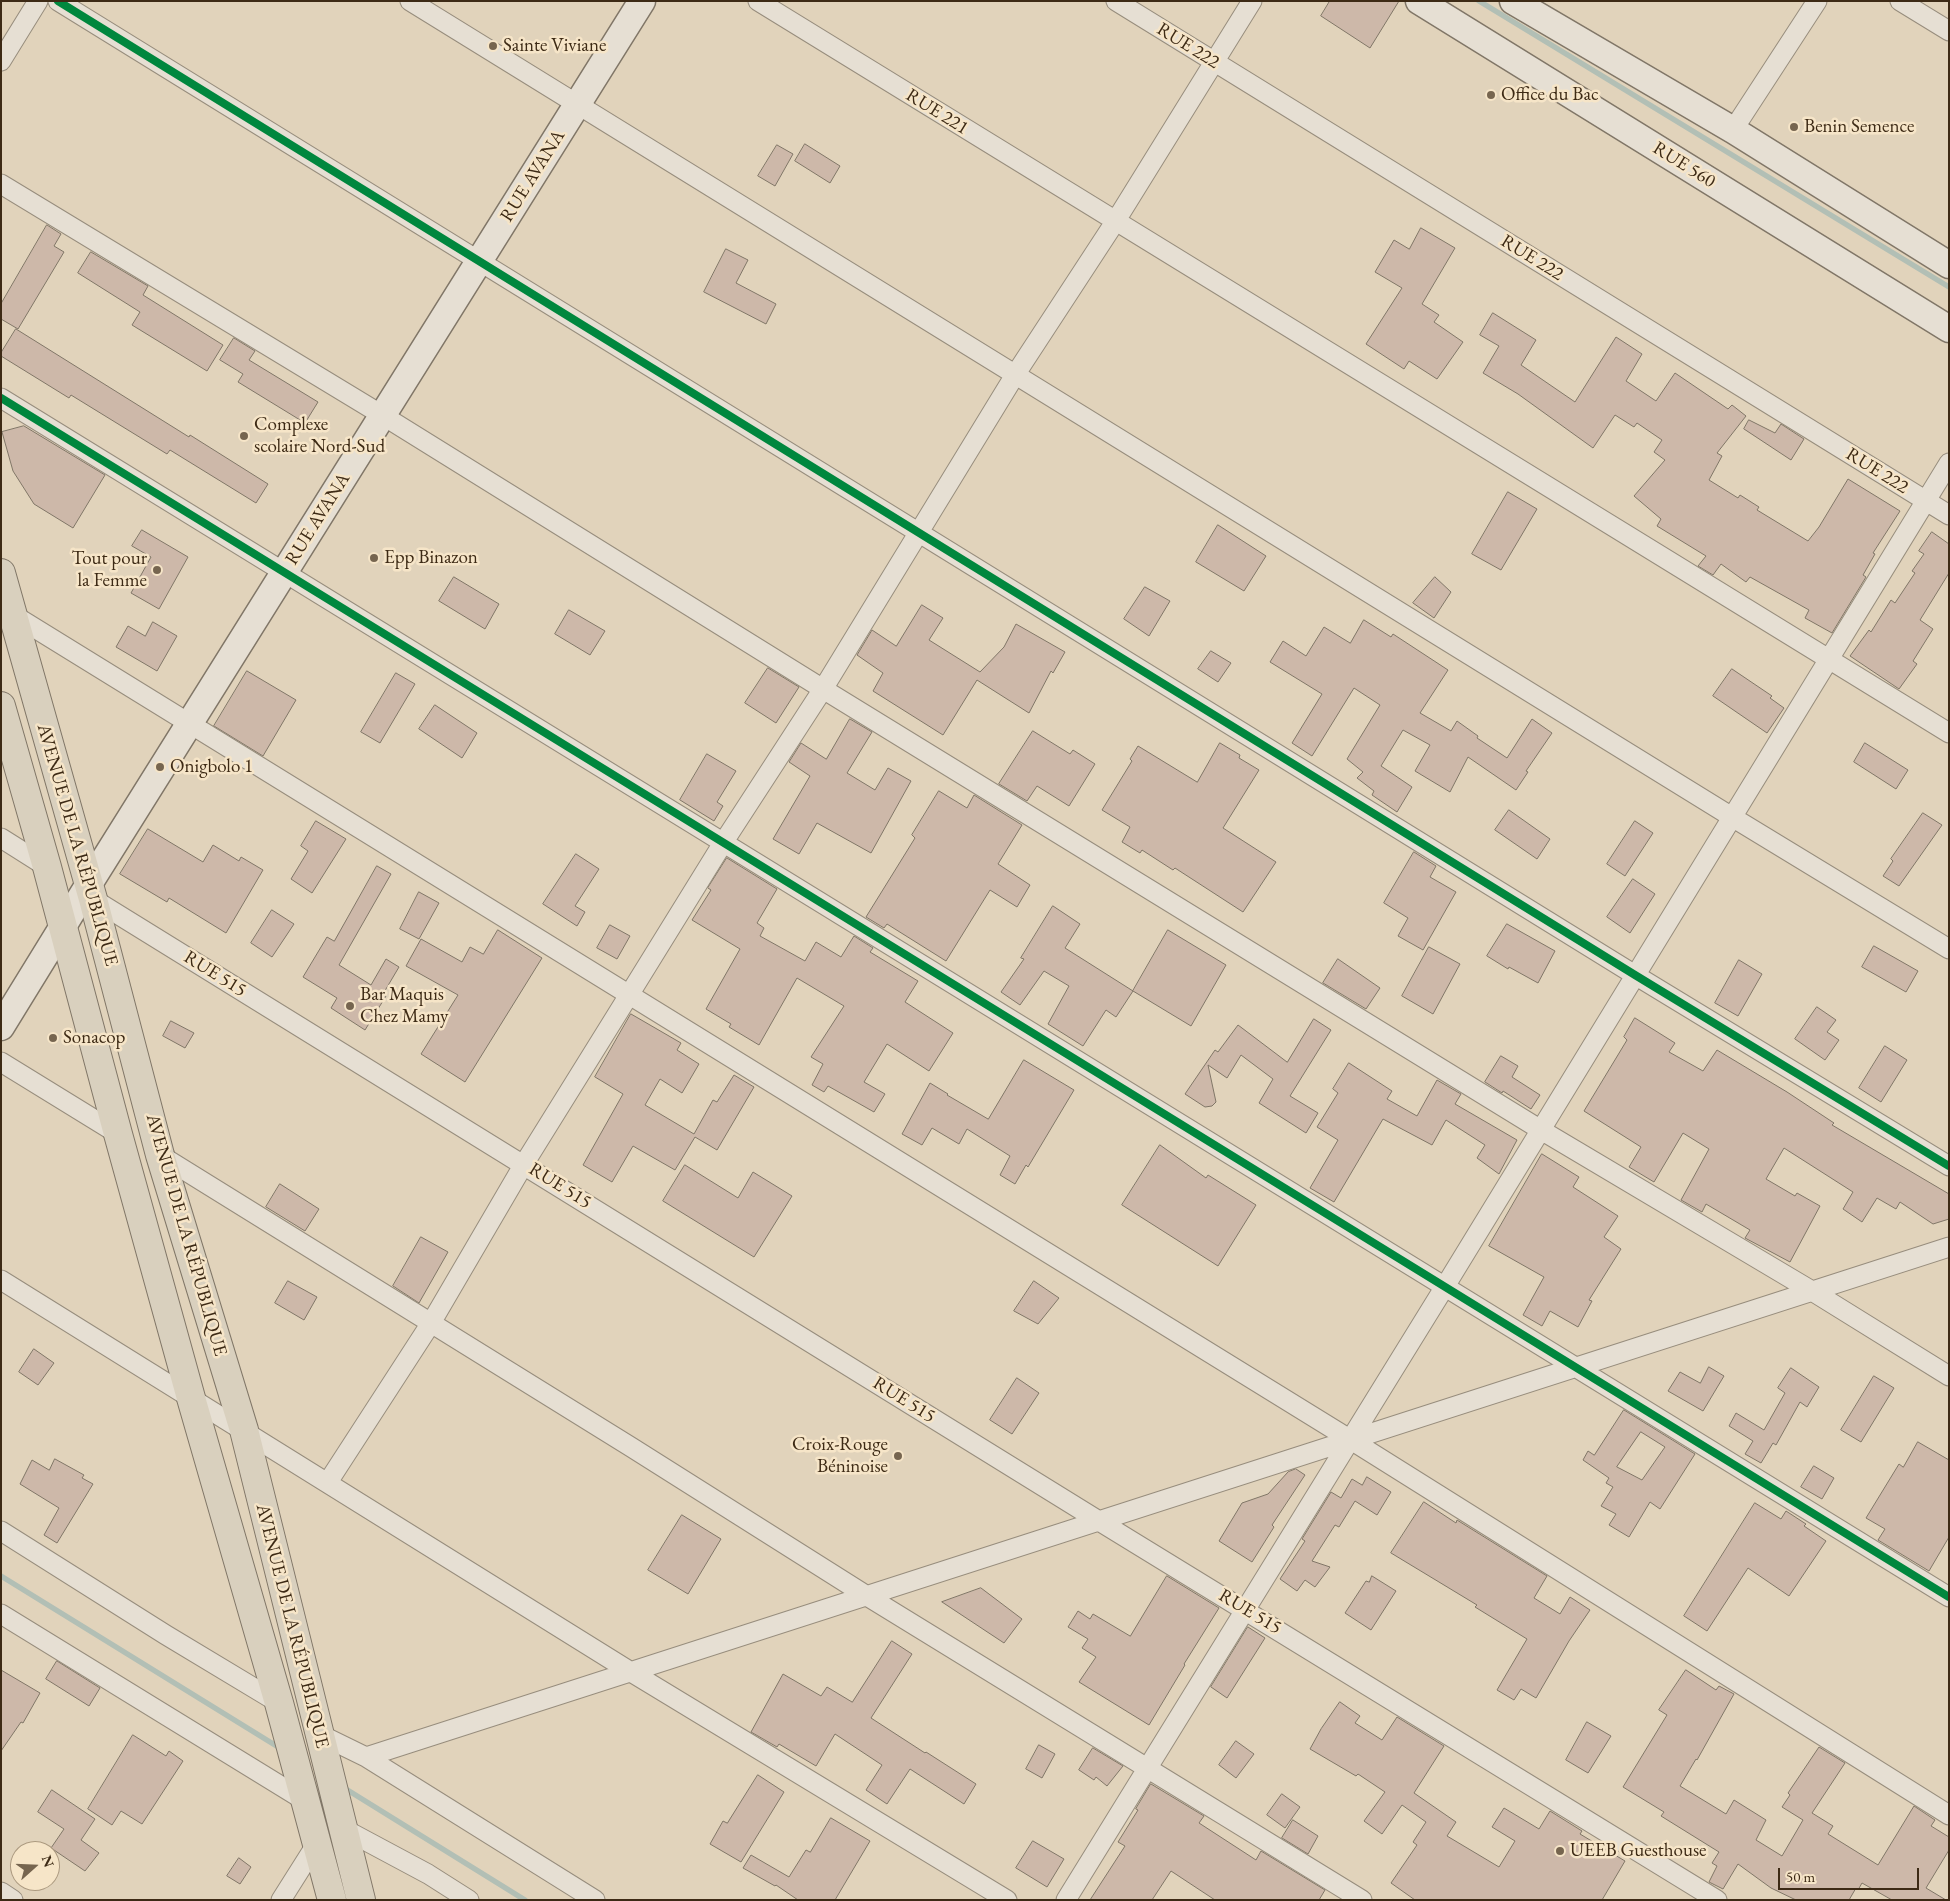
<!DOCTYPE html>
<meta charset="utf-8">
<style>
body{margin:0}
#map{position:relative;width:1950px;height:1901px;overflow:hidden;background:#e1d3bb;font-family:"EB Garamond",serif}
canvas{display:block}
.frame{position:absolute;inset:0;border:2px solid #3d2a15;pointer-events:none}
.north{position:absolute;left:10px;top:1841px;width:50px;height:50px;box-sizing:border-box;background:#f6e5c8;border:1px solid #ac9a80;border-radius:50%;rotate:70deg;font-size:14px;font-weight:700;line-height:20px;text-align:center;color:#3d2a15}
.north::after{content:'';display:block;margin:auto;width:18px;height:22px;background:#76654f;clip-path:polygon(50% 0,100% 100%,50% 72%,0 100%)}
.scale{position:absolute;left:1778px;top:1868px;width:141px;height:22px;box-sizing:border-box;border:2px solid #3d2a15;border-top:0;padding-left:6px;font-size:15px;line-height:18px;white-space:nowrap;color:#3d2a15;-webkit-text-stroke:4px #f6e5c8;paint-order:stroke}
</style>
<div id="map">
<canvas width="1950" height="1901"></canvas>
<div class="frame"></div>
<div class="north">N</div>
<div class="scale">50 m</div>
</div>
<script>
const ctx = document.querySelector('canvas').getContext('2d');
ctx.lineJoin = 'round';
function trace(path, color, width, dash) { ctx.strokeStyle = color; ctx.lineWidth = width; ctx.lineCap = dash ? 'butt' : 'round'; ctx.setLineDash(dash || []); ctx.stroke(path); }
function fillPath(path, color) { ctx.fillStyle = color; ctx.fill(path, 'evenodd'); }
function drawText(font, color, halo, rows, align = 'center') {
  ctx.font = font + ' "EB Garamond",serif'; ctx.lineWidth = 5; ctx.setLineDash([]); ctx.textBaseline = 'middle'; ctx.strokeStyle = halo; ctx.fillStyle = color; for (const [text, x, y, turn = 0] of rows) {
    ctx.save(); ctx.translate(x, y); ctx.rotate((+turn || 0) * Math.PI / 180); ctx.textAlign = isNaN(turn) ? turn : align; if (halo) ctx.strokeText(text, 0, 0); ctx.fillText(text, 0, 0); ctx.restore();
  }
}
trace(new Path2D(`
 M1479,1L1949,287
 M1,1576L283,1750
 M341,1786L525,1900`), '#b2bfb5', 5.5);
const building = new Path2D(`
 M1330,1H1399L1370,48L1321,16Z
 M805,144L840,166L830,183L795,161Z
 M777,145L793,154L775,186L758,176Z
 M47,225L61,234L54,246L64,252L18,329L1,319V304Z
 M1421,228L1455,248L1422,304L1439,315L1434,322L1463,342L1437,379L1409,361L1404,369L1366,344L1402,288L1375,272L1394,240L1409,249Z
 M726,249L748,260L736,283L776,304L766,324L704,292Z
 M91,252L148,286L143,295L223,345L207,371L132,325L140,312L78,273Z
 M1493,313L1536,340L1521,365L1575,402L1616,337L1642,354L1626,381L1656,401L1675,373L1728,409L1732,405L1746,416L1717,453L1722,456L1709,480L1738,498L1740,495L1759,507L1757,510L1808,541L1819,527L1848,479L1900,511L1873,553L1875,554L1863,575L1866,577L1832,633L1805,618L1809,610L1750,577L1746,582L1721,564L1713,575L1698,566L1706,556L1657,526L1661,519L1634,496L1665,460L1654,452L1662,440L1637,423L1634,427L1615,415L1593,448L1518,394L1483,373L1499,346L1480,335Z
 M16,329L189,437L190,435L268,484L256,503L170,450L167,454L71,395L69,398L1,356V353Z
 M234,338L255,351L249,360L318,402L305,423L238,382L243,374L220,360Z
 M1749,420L1775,433L1781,424L1804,439L1791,460L1744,429Z
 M24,426L105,475L73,528L34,504L13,471L2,432Z
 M1508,492L1537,509L1501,570L1472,554Z
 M1218,525L1266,556L1244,591L1196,562Z
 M142,530L188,557L159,609L131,593L151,557L132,546Z
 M1932,532L1949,544V573L1920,620L1933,629L1913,661L1917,664L1899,689L1850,656L1869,630L1871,632L1891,600L1895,603L1915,573L1912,571L1924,554L1919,551Z
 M454,577L499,604L485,629L439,601Z
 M1435,577L1451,592L1434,618L1413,603Z
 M1145,587L1170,601L1149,636L1124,619Z
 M922,605L943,618L929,640L980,672L1004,647L1016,624L1065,652L1053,673L1051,671L1029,713L977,680L943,735L873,691L883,673L857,655L872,630L896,646Z
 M569,610L605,631L590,655L555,634Z
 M1364,620L1391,637L1393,634L1448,670L1420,713L1451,731L1457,721L1478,736L1477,738L1507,758L1532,719L1552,733L1526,771L1528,772L1516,790L1468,757L1450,792L1415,771L1430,745L1403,730L1381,766L1412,787L1397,812L1372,795L1374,791L1357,778L1363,772L1347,759L1380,705L1354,688L1312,756L1292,743L1322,694L1270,662L1283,641L1306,656L1324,627L1350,643Z
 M153,622L177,636L157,671L116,647L128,626L145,636Z
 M1211,651L1231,663L1218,682L1198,669Z
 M768,668L799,687L776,723L745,703Z
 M1732,669L1772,696L1770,698L1784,708L1767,733L1713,696Z
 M247,671L296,700L263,756L214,726Z
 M396,673L415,684L380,743L361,732Z
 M435,705L477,733L462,758L419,729Z
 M850,719L872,732L847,773L875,790L888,768L911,781L871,853L817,823L799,854L773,839L810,776L789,762L801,743L826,759Z
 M1033,731L1070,754L1073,750L1095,764L1069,806L1037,786L1027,801L999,784Z
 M1220,743L1240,755L1239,758L1259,770L1223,828L1276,862L1243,912L1175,868L1173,870L1142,850L1140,853L1122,842L1130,827L1102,810L1132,761L1130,759L1138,746L1197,782Z
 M1865,743L1908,770L1896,789L1854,762Z
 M707,754L736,771L717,802L723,806L714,821L680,800Z
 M939,791L967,808L974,795L1022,825L998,864L1030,885L1017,907L990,890L946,961L887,924L884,928L866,917L915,838L912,835Z
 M1509,810L1550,839L1537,859L1495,830Z
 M1923,813L1942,825L1899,886L1883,876L1893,861L1891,859Z
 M316,821L346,839L312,893L291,879L308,851L301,846Z
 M1635,821L1653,833L1625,876L1607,864Z
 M148,829L203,862L213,845L239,861L241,857L263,870L226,933L169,898L167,902L120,874Z
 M1414,852L1436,866L1430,877L1456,892L1423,950L1398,936L1408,918L1384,903Z
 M576,854L599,869L575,906L585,912L577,926L543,904Z
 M727,858L777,889L757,923L764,928L760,936L805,961L816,942L841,957L854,936L873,948L870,952L918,981L905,1002L953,1033L929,1071L887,1044L864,1082L885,1094L874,1112L828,1086L824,1092L812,1085L823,1064L811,1057L844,1006L797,978L759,1045L729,1027L731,1024L706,1009L740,949L692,920L711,890L708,888Z
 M377,866L391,874L339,965L371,985L386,959L399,967L383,994L386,996L365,1030L331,1008L337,998L303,977L327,937L334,941Z
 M1633,879L1655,894L1630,933L1607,917Z
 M419,892L439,903L419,939L400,929Z
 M1053,906L1080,924L1065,948L1133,991L1116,1017L1106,1010L1083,1046L1048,1024L1069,986L1044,971L1020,1005L1001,992L1024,959L1021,958Z
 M272,910L294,924L272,957L251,943Z
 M1507,924L1555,951L1538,983L1509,967L1508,969L1487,956Z
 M610,925L630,936L617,959L597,948Z
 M498,930L542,958L465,1082L421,1054L458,995L406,966L421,939L462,962L470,947L483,954Z
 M1168,930L1226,965L1191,1026L1133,991Z
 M1874,946L1918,971L1906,992L1862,967Z
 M1429,947L1460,964L1433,1014L1402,996Z
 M1338,959L1380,988L1366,1009L1323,983Z
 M1739,960L1762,974L1738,1016L1715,1003Z
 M1817,1007L1836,1020L1827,1032L1839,1040L1825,1060L1795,1039Z
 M631,1014L681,1043L677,1050L699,1064L682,1093L660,1079L645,1105L694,1134L713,1100L717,1102L734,1075L754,1087L717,1150L695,1137L675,1170L633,1146L612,1182L583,1165L623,1094L595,1077Z
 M1635,1018L1675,1043L1669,1052L1703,1071L1717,1050L1787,1092L1834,1123L1832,1125L1949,1194V1219L1933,1224L1900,1202L1896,1209L1877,1198L1862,1222L1843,1209L1853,1192L1784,1148L1766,1179L1795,1196L1797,1193L1820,1206L1790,1262L1745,1238L1750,1230L1706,1204L1702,1212L1681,1200L1709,1149L1683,1133L1654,1182L1629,1167L1641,1147L1584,1111L1627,1040L1624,1037Z
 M1314,1019L1331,1030L1290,1096L1318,1113L1306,1133L1259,1103L1273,1079L1241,1055L1227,1078L1208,1065L1216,1102L1212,1106L1205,1107L1185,1094L1215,1050L1218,1052L1238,1025L1287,1062Z
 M171,1021L194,1033L185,1048L163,1036Z
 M1885,1046L1907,1060L1881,1102L1859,1088Z
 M1501,1056L1518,1066L1512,1077L1540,1095L1531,1109L1503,1091L1502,1093L1485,1082Z
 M1024,1060L1074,1090L1028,1167L1026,1165L1015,1184L1000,1175L1010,1156L967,1129L959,1144L932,1128L922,1145L902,1134L930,1083L948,1094L947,1095L988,1119Z
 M1349,1063L1392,1091L1387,1099L1417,1116L1437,1080L1461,1094L1455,1104L1517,1140L1499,1174L1477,1158L1485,1145L1446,1120L1432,1145L1383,1119L1334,1202L1310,1188L1338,1140L1317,1127L1338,1093L1333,1089Z
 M1160,1145L1206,1178L1208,1175L1256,1205L1218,1266L1122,1205Z
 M1542,1154L1579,1177L1573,1187L1618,1216L1604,1237L1621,1249L1589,1300L1592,1301L1578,1327L1550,1311L1542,1326L1523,1315L1544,1277L1489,1246Z
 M685,1165L738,1198L753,1172L792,1196L754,1257L663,1201Z
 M280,1184L319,1209L305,1231L266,1207Z
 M421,1237L448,1252L419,1303L393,1286Z
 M288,1281L317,1297L304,1320L275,1303Z
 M1034,1281L1059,1298L1038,1324L1014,1311Z
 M34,1349L54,1363L38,1385L19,1372Z
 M1709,1367L1724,1376L1703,1411L1668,1391L1680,1372L1700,1383Z
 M1791,1368L1819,1387L1807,1407L1800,1402L1776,1445L1773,1443L1761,1463L1745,1454L1753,1441L1729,1426L1736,1413L1764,1430L1785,1393L1778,1388Z
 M1874,1376L1894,1388L1861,1442L1841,1430Z
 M1017,1378L1039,1393L1012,1434L990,1420Z
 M1624,1410L1695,1454L1660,1509L1650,1502L1629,1537L1609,1525L1616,1514L1601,1506L1613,1487L1606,1483L1609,1478L1583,1460L1588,1451L1594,1455ZM1641,1432L1665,1447L1642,1480L1617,1467Z
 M1918,1442L1949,1460V1537L1929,1571L1878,1540L1885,1529L1866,1518L1899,1464L1903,1467Z
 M55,1459L84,1475L82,1478L93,1484L57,1543L44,1535L59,1508L20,1484L32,1460L49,1470Z
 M1814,1466L1834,1478L1822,1499L1801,1487Z
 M1296,1469L1305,1475L1272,1525L1274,1527L1252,1562L1219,1541L1242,1503L1268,1494L1288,1472Z
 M1367,1477L1391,1492L1377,1515L1355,1501L1339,1527L1335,1525L1312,1561L1330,1567L1315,1587L1305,1580L1297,1591L1280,1579L1305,1541L1302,1539L1331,1492L1341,1498L1352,1479L1362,1485Z
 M1424,1502L1456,1523L1457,1520L1547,1576L1534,1598L1560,1614L1570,1597L1590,1610L1569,1641L1536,1698L1521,1689L1514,1700L1497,1690L1527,1639L1475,1607L1477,1605L1391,1553Z
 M1755,1503L1781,1519L1786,1511L1806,1524L1804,1526L1826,1541L1789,1596L1748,1568L1707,1631L1684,1616Z
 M682,1515L721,1539L688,1594L648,1570Z
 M1167,1576L1219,1608L1184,1664L1185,1665L1149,1725L1079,1682L1096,1657L1082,1648L1088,1639L1068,1627L1078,1611L1090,1619L1093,1614L1130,1636Z
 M1372,1576L1396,1591L1371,1630L1345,1613L1366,1581L1369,1582Z
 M981,1588L1022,1619L1004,1643L942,1602Z
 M1248,1627L1265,1638L1227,1698L1211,1687Z
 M892,1641L912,1654L871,1718L925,1753L926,1752L976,1784L964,1804L910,1769L887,1804L866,1790L882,1765L835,1734L816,1766L779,1744L777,1747L751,1732L783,1674L821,1696L827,1687L852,1702Z
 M57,1661L100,1688L89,1706L46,1679Z
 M1,1670L40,1693L23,1723L21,1722L1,1751Z
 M1686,1670L1716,1690L1719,1686L1734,1694L1697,1760L1696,1759L1680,1786L1726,1814L1734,1800L1766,1820L1756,1840L1782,1856L1803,1820L1782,1807L1790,1795L1788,1793L1819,1747L1845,1763L1812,1813L1833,1826L1828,1834L1878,1865L1914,1806L1935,1820L1931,1826L1949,1837V1850L1926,1888L1946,1900H1892L1862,1883L1858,1890L1856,1888L1849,1900H1796L1771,1888L1738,1864L1723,1889L1709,1882L1717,1866L1712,1863L1719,1852L1661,1816L1664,1812L1623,1787L1667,1715L1659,1710Z
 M1340,1702L1360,1716L1355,1723L1382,1740L1397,1717L1444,1746L1414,1793L1456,1822L1447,1836L1499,1867L1515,1841L1492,1827L1504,1808L1539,1829L1550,1811L1582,1831L1580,1834L1625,1861L1602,1900H1415L1391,1883L1417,1845L1413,1842L1426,1822L1402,1805L1382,1834L1364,1821L1385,1792L1358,1774L1356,1776L1310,1749L1321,1729Z
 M1587,1722L1611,1736L1588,1773L1566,1760Z
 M133,1735L166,1756L169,1751L183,1761L142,1824L121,1811L112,1825L88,1809Z
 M1236,1741L1254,1754L1236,1778L1219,1765Z
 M1039,1745L1055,1754L1042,1778L1026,1769Z
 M1093,1748L1123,1766L1107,1786L1096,1777L1094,1780L1079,1770Z
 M758,1775L784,1792L741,1862L710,1844L723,1821L727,1823Z
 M1151,1784L1204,1816L1199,1823L1256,1860L1261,1851L1325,1890L1319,1900H1215L1171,1871L1152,1900H1090L1125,1846L1118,1842L1138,1810L1136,1809Z
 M52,1790L95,1819L81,1840L99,1853L85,1871L51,1848L64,1829L38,1812Z
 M1282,1794L1300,1807L1285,1828L1267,1815Z
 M831,1818L870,1841L835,1900H798L776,1885L775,1886L743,1868L751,1855L789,1877L806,1850L810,1852Z
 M1293,1820L1318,1836L1308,1854L1282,1838Z
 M1033,1841L1064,1859L1047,1887L1016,1868Z
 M239,1858L251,1867L240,1884L227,1876Z`);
fillPath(building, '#cdb8a9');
trace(building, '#807667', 1);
const minor = new Path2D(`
 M58,1L1635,975L1949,1166
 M410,1L1732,817L1949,949
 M758,1L1949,733
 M1116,1L1949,515
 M1900,1L1949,31
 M1,61L38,1
 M1733,130L1817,1
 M1,184L382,415L823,689L1541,1130L1812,1291L1949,1376
 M1,398L1949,1597
 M12,614L1351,1440L1949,1815
 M1,838L47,867
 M93,899L1099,1521L1717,1900
 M1,1062L118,1134
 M160,1155L631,1447L867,1596L1362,1900
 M1,1280L631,1672L1007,1900
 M328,1482L431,1323L524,1164L629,995L723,843L823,689L1015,375L1115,222L1252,1
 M1,1531L166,1635L279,1703
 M1,1614L307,1802
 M319,1734L366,1757L595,1900
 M366,1757L1949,1247
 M342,1828L428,1874L469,1900
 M1,1892L13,1900
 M281,1900L317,1843
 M1066,1900L1444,1288L1949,463`);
const secondary = new Path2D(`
 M1419,1L1949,329
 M1513,1L1733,130L1949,265
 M1,1027L89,884L642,1`);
const primary = new Path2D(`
 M1,573L93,899L160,1155L244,1430L361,1900
 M1,706L47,867L118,1134L191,1398L279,1703L332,1900`);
trace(minor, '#978d7d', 21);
trace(secondary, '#807667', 29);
trace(primary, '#807667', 30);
trace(minor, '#e6dfd3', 19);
trace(secondary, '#e6dfd3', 26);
trace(primary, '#d9d0be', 28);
trace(new Path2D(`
 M58,1L1635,975L1949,1166
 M1,398L1949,1597`), '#00873e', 8);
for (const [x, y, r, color] of [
 [493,46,5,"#76654f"],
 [1491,95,5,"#76654f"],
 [1794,127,5,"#76654f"],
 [244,436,5,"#76654f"],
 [374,558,5,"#76654f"],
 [157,570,5,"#76654f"],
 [160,767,5,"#76654f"],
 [350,1006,5,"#76654f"],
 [53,1038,5,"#76654f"],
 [898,1456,5,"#76654f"],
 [1560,1851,5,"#76654f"]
]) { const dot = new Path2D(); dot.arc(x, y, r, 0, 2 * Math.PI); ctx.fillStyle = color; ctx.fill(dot); trace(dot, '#f6e5c8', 2); }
drawText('19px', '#3d2a15', '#f6e5c8', [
 ["Sainte Viviane",503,46],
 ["Office du Bac",1501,95],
 ["Benin Semence",1804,127],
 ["Complexe",254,425],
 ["scolaire Nord-Sud",254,447],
 ["Epp Binazon",384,558],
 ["Tout pour",147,559,"right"],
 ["la Femme",147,581,"right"],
 ["Onigbolo 1",170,767],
 ["Bar Maquis",360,995],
 ["Chez Mamy",360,1017],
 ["Sonacop",63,1038],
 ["Croix-Rouge",888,1445,"right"],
 ["Béninoise",888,1467,"right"],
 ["UEEB Guesthouse",1570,1851]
], 'left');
drawText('19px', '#3d2a15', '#f6e5c8', [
 ["RUE 222",1188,46,32],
 ["RUE 221",937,112,32],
 ["RUE 560",1684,165,32],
 ["RUE AVANA",533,176,-58],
 ["RUE 222",1532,258,32],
 ["RUE 222",1877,471,32],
 ["RUE AVANA",318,519,-58],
 ["AVENUE DE LA RÉPUBLIQUE",77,845,74],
 ["RUE 515",215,974,32],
 ["RUE 515",560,1186,32],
 ["AVENUE DE LA RÉPUBLIQUE",186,1235,74],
 ["RUE 515",904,1400,32],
 ["RUE 515",1250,1612,31],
 ["AVENUE DE LA RÉPUBLIQUE",292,1626,76]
]);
</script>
